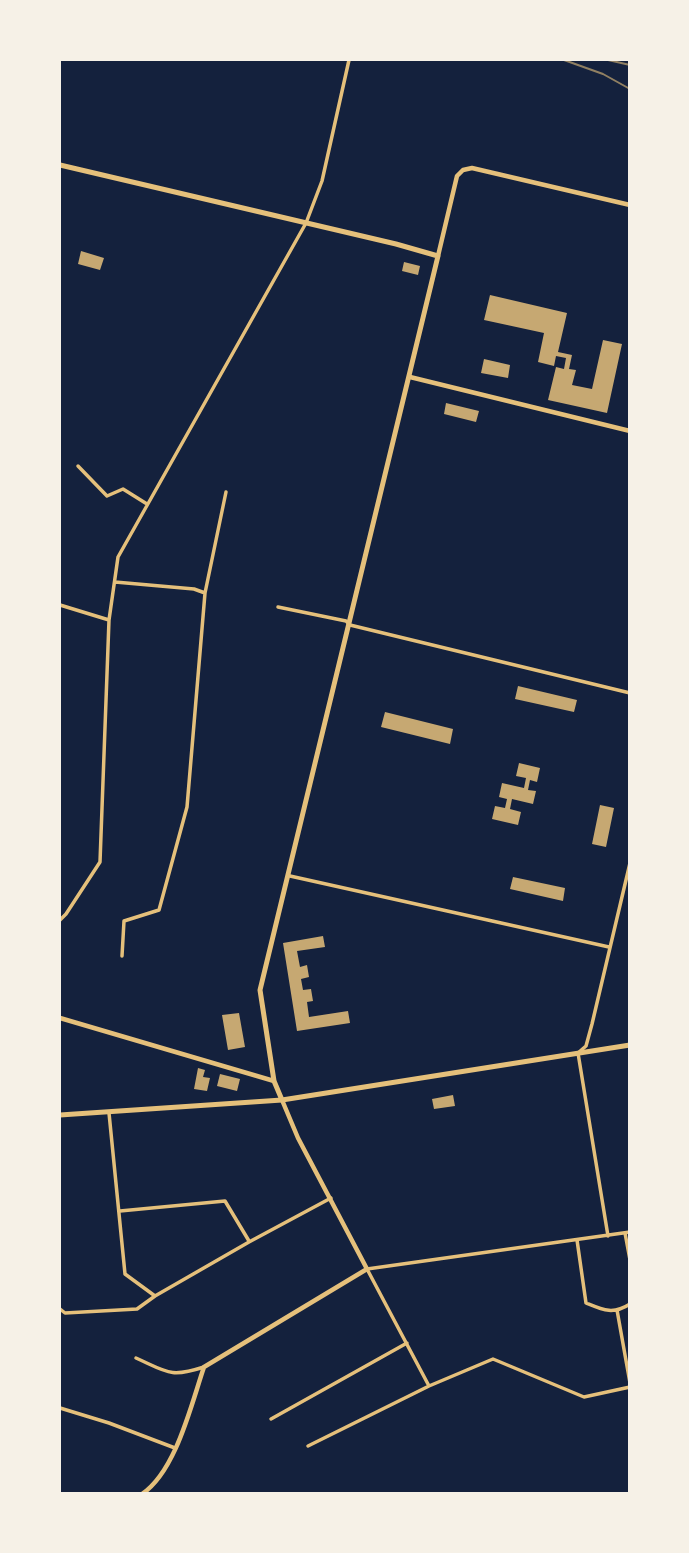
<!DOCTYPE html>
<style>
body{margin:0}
#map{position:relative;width:689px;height:1553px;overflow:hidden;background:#14213d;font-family:"Source Sans 3",sans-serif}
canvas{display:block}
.frame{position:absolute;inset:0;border:61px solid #f6f1e7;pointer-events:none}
</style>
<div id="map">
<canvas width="689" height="1553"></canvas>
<div class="frame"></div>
</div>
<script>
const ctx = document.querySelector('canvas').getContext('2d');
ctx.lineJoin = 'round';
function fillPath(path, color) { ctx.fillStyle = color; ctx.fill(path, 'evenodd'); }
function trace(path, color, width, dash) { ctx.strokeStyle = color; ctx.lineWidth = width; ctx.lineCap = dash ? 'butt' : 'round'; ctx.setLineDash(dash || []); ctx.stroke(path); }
fillPath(new Path2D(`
 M81,251L104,258L100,270L78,264Z
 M404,262L420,266L418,275L402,271Z
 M490,295L567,313L558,352L572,355L569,369L576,370L572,385L592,389L603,340L622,344L607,413L548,400L556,367L564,369L566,358L556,356L554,366L538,362L544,333L484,320Z
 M484,359L510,365L508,378L481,373Z
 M446,403L479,411L476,422L444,414Z
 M518,686L577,700L574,712L515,699Z
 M385,712L453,729L450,744L381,727Z
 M519,763L540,768L537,782L530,780L528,790L536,791L533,804L512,799L510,809L521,812L518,825L492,819L495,806L505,808L507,799L499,797L502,783L524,788L526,778L516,776Z
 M600,805L614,808L606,847L592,844Z
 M513,877L565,888L563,901L510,889Z
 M323,936L325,947L297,951L300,967L307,965L309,977L301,979L303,990L311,989L313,1001L307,1002L309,1017L348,1011L350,1023L297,1031L283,943Z
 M239,1013L245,1047L228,1050L222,1015Z
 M198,1068L205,1070L203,1077L210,1078L207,1091L194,1089Z
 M220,1074L240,1079L237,1091L217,1086Z
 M453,1095L455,1106L434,1109L432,1099Z`), '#c6a872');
trace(new Path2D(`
 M78,466L107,496L123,489L147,504
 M115,582L194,589L205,593
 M60,605L109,620
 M278,607L346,621L350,625L630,693
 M290,876L609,947
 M60,920L66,914L100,862L109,620L118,557L306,223L322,181L349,60
 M122,956L124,921L159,910L187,807L205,593L226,492
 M109,1113L125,1274L155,1296
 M120,1211L225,1201L249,1241
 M625,1233L630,1260
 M608,1236L578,1053L586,1046L592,1024L630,863
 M577,1240L586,1303C603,1310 613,1315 630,1304
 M60,1309L65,1313L137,1309L155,1296L249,1242L331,1198
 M617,1310L630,1383
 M136,1358C167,1372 170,1378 204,1367
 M429,1386L367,1269L630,1232
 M60,1408L109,1423L175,1448
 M271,1419L407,1343
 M308,1446L429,1386L493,1359L584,1397L630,1387`), '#e5c07b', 3.5);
trace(new Path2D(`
 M410,377L630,431
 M60,1018L274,1081
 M142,1494C176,1471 191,1405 204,1367L367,1269L298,1138L282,1100`), '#e5c07b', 4.5);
trace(new Path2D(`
 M438,256L457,176L463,170L472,168L630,205`), '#e5c07b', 4.5);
trace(new Path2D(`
 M60,165L396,244L438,256L260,990L274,1081L282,1100
 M60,1115L282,1100L630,1045`), '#e5c07b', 5);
trace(new Path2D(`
 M564,60L603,74L630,89
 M608,60L630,65`), '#918062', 2);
</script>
